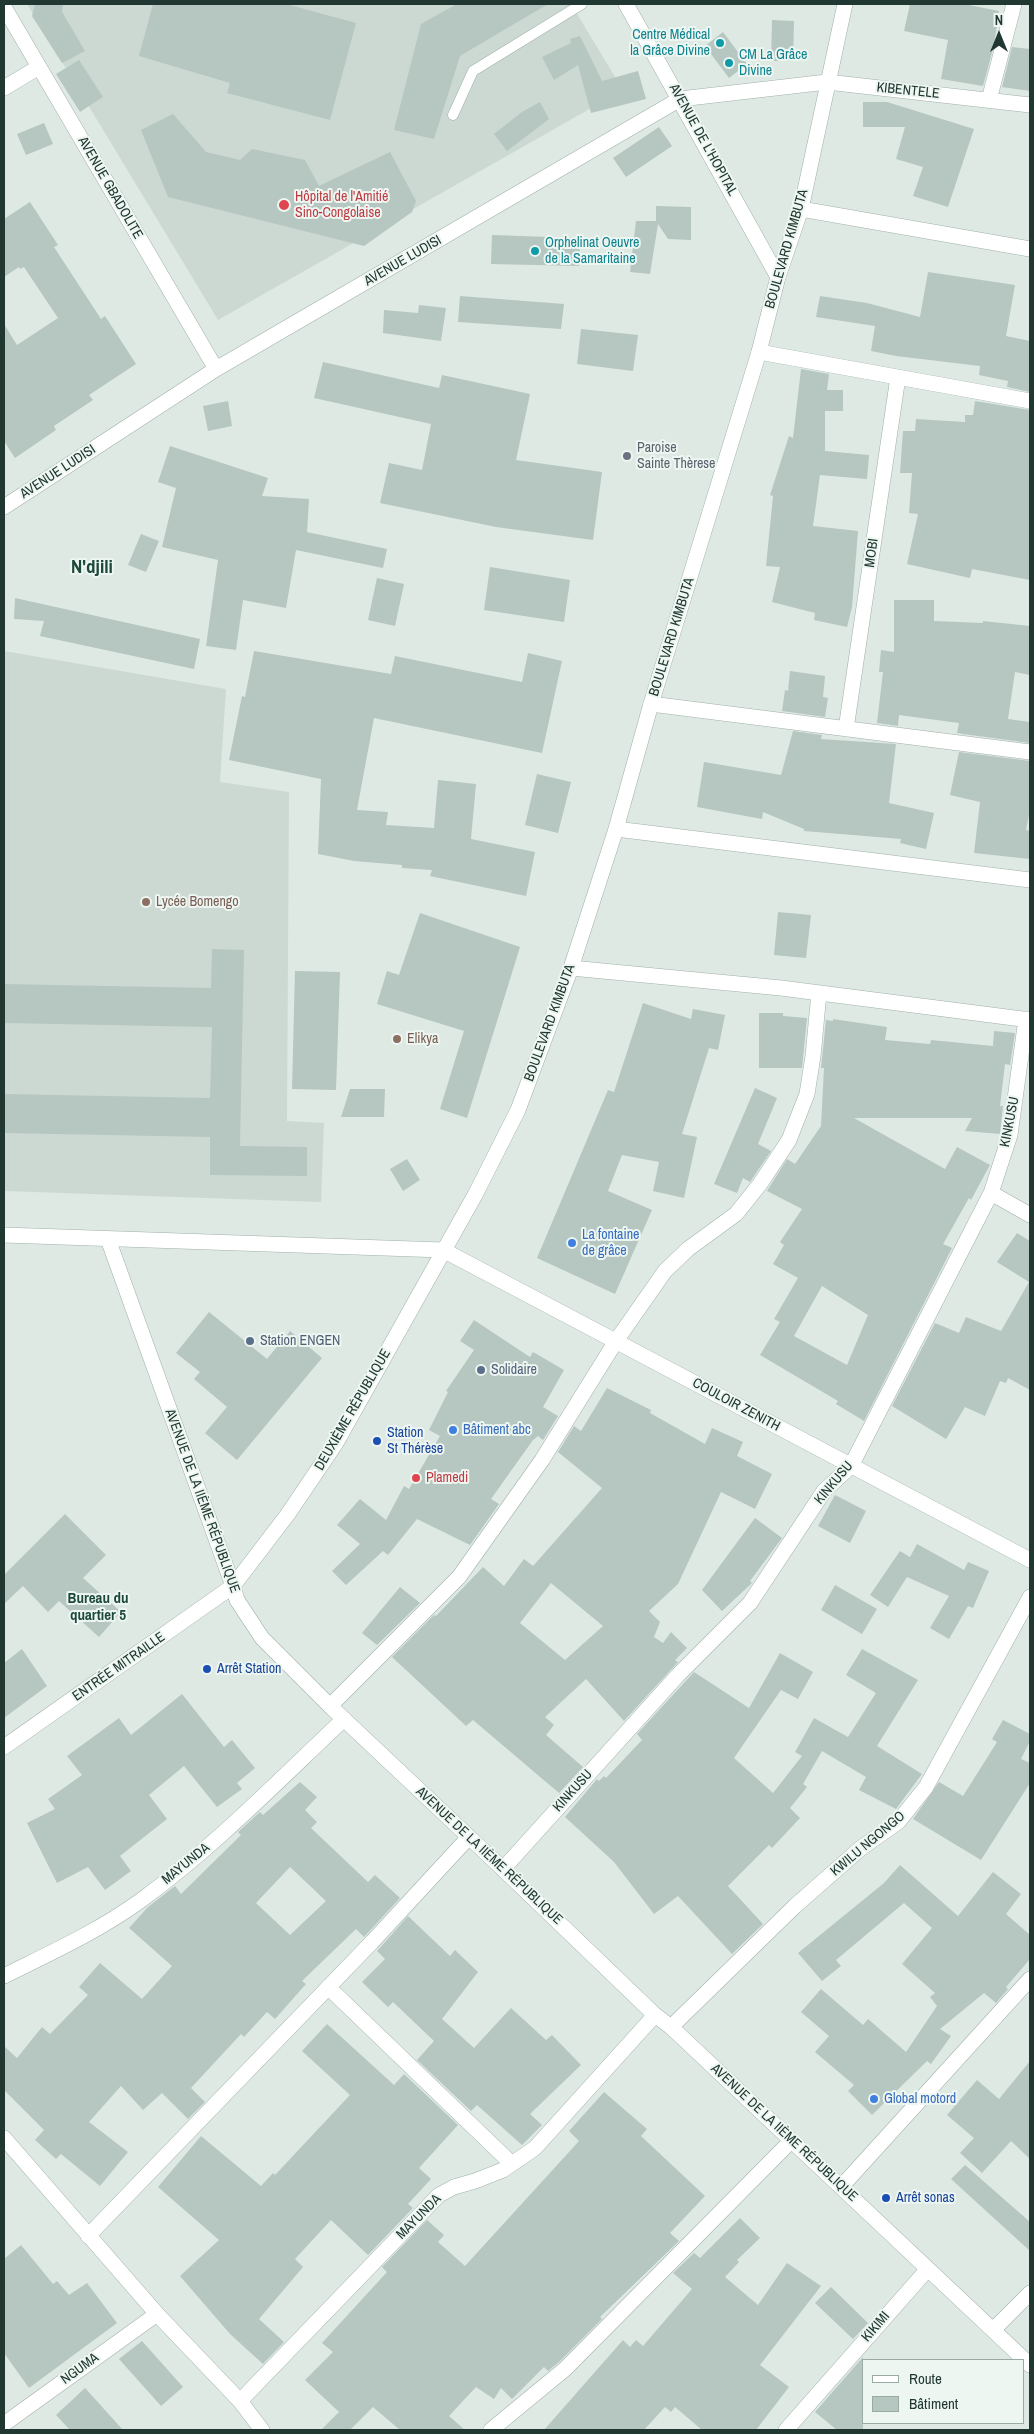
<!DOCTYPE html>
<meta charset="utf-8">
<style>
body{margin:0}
#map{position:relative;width:1034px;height:2434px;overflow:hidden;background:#dee9e4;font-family:"Archivo Narrow",sans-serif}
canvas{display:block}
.frame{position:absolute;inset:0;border:5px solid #203831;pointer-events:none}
.legend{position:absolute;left:862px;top:2359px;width:162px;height:65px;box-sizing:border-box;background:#eef6f2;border:1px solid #9caaa5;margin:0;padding:6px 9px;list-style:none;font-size:15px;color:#203831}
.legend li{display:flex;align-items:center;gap:10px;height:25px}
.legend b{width:25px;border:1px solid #9caaa5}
.north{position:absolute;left:974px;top:10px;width:50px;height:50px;-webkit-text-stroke:4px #eef6f2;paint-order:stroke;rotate:0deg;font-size:14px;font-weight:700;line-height:20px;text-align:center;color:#203831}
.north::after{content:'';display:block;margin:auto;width:18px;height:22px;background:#203831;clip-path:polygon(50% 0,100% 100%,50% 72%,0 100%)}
</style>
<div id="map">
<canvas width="1034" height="2434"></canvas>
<div class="frame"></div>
<ul class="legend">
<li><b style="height:6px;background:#fff"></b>Route</li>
<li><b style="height:14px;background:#b6c6c0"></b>Bâtiment</li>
</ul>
<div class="north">N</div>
</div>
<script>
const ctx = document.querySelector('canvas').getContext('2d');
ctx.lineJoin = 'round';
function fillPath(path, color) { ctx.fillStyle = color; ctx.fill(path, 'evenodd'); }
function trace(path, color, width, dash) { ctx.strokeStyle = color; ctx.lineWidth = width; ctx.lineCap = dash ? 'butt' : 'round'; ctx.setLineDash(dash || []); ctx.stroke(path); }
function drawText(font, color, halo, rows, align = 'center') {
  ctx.font = font + ' "Archivo Narrow",sans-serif'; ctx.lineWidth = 4; ctx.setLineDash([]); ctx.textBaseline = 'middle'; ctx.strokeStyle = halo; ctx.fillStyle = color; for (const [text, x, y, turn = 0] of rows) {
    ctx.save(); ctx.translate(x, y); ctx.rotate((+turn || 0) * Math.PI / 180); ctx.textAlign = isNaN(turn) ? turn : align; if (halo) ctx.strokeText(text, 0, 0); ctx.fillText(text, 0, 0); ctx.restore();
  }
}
fillPath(new Path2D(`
 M27,4H571L623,90L218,320Z
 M4,651L226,689L220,782L289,792L287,1121L324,1123L321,1202L4,1191Z`), '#ccd9d3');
fillPath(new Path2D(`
 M35,4H63L62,12L85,51L62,63L32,16Z
 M153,4H286L356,23L330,120L227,93L230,83L139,56Z
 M457,4H548L460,56L434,139L394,130L421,24Z
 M910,4H964L999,11L994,45L983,86L941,79L948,40L904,31Z
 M772,20L794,21L793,61H771Z
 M723,32L747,64L729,78L705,46Z
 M580,36L602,81L638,71L646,99L591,113L578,65L554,80L542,57L571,43L570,39Z
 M1012,47L1030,49V91L1002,87Z
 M79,60L103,97L80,112L56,74Z
 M540,102L549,119L507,151L494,134L522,112Z
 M863,102H887L974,129L948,207L913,196L923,167L896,159L905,127H863Z
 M173,114L206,152L240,160L252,149L305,160L319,186L390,152L416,201L412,212L364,246L168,197L141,130Z
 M44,123L53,144L26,155L17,134Z
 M659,127L672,146L626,177L613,158Z
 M30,202L58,245L54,247L101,319L105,316L136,364L89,395L93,400L54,426L56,430L15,458L4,441V324L17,345L58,318L24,267L20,269L19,267L4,277V219Z
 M656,206L691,207V240L668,239L658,224L650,274L630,272L636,221H656Z
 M492,235L580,238L579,266L491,264Z
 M928,272L1015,285L1006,336L1030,341V392L1007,387L1008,381L979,375L980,366L896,356L871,351L875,326L816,317L820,296L867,303L920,317Z
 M460,296L564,304L561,329L458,322Z
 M419,305L446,308L441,341L383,333L384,310L418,313Z
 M581,329L638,335L633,371L577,364Z
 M323,362L439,388L442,375L530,394L516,460L602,472L593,540L496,527L380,503L389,463L422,470L431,424L314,398Z
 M801,369L829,374L827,390H843V411H825V451L869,455L867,479L820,475L813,526L858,531L852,607L847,627L814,620L815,613L772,602L780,567L766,566L773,496L770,495L789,436L793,438Z
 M228,401L232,426L208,431L203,406Z
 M975,401L1030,410V580L972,569L970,578L907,564L918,514L909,513L912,473H900L903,431H915L916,419L965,422V415H973Z
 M170,446L268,478L262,496L309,499L307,532L387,549L383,568L296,550L286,608L243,600L236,650L206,646L218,560L162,547L176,488L158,482Z
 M141,534L159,541L146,572L128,565Z
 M490,567L570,580L564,622L484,610Z
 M377,578L404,584L395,626L368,620Z
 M15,598L200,639L194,669L40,636L44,621L14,619Z
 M894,600H934V621L983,623V621L1030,626V675L1015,672L1008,719L1030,722V743L963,734L957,733L959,723L899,715L898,726L877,723L883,672H879L881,650L894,652Z
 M254,651L391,674L395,656L522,682L528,653L562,661L542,753L374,718L357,810L388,812L386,825L434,828L438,780L476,784L471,839L535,852L526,896L430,876L432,870L402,868V865L354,861L318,854L321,779L229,760L242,696L245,697Z
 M790,671L825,676L823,697L828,698L825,717L782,711L785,690L788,691Z
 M793,731L822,735L821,739L896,744L889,803L934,813L926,849L900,843L901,839L804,831V829L763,812L762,819L697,807L704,762L781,775Z
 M959,752L1030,761V810L1026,830L1030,831V859L974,853L980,802L950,795Z
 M537,774L571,782L558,833L525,825Z
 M778,912L811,915L806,958L774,955Z
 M420,913L520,947L467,1118L440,1109L464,1031L377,1004L387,971L399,975Z
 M212,949L244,950L240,1146L307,1147V1176L210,1175V1137L4,1133V1094L210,1098L212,1027L4,1023V984L211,988Z
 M295,971L340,972L336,1090L292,1089Z
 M643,1003L691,1019L693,1009L725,1015L718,1050L709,1048L682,1134L697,1137L684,1198L653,1191L659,1162L622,1155L608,1191L652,1210L615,1294L537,1258L608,1090L614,1092Z
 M759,1013H783V1016L807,1018L802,1068H759Z
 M833,1019L887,1027L885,1040L930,1044L931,1040L993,1046L994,1031L1015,1033L1010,1065L1005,1064L1000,1106H1003L1000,1134L965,1131L972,1118H854L945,1169L957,1147L990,1165L971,1200L969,1198L943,1244L952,1248L864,1421L836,1404L838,1401L760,1355L780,1322L774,1319L798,1278L773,1264L784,1245L780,1242L802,1209L767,1191L787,1159L795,1164L821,1126L824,1068H821L826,1020L833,1021ZM822,1286L868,1315L847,1365L794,1336Z
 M755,1088L777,1098L758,1144L771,1151L750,1182L743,1178L737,1193L714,1184Z
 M350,1089H385L384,1117H341Z
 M407,1159L420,1180L403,1191L390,1169Z
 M1017,1233L1030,1241V1390L1008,1378L1006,1383L1000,1381L985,1416L965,1407L946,1439L892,1406L935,1323L959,1333L966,1317L1001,1331L1029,1282L997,1262Z
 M209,1312L267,1359L290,1331L322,1358L237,1460L205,1433L227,1407L194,1379L200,1372L176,1353Z
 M474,1320L530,1357L533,1352L564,1370L543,1407L558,1416L543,1440L538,1436L533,1440L491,1499L499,1504L470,1545L417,1519L388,1555L383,1551L346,1585L332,1571L360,1544L337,1525L360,1499L386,1520L404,1486L409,1489L440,1436L429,1430L448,1392L446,1391L474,1350L460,1341Z
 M607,1388L651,1410L650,1413L705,1444L712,1428L743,1442L737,1456L772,1474L755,1509L721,1492L678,1584L649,1611L660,1622L654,1637L663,1643L671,1632L687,1648L675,1660L678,1662L624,1721L586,1679L545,1717L554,1725L546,1735L583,1767L559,1793L473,1720L466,1726L392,1657L434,1615L436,1616L483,1567L504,1586L524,1559L533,1566L602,1488L558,1452L574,1426L581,1431ZM551,1583L603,1626L565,1660L520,1623Z
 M835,1495L866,1511L850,1543L818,1526Z
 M65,1514L106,1555L83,1578L121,1612L99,1637L59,1601L48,1612L23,1586L4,1604V1575Z
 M755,1518L782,1538L750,1581L752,1583L722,1611L702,1590Z
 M917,1544L964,1570L968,1562L989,1571L973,1608L968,1606L949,1639L930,1628L949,1596L907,1577L888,1607L870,1595L900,1551L910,1557Z
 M835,1585L877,1609L862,1634L821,1610Z
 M400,1587L420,1603L377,1645L362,1633Z
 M22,1649L47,1686L4,1718V1663Z
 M862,1649L918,1680L877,1746L922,1774L896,1809L859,1790L866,1777L822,1751L803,1784L807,1787L790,1808L800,1818L772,1848L769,1845L728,1886L763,1924L732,1954L678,1896L654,1914L614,1862L565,1817L597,1779L599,1781L604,1776L606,1778L642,1740L637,1734L694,1672L749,1708L780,1653L813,1672L798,1699L781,1690L734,1758L773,1793L802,1756L795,1752L814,1718L848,1737L876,1693L846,1675Z
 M182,1694L224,1747L232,1740L255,1768L237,1783L242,1789L217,1807L184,1766L149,1795L167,1819L120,1856L131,1871L105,1890L88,1867L57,1883L27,1823L55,1809L48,1799L82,1775L67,1756L119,1718L131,1735Z
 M1003,1720L1030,1734V1741L1021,1759L1030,1763V1783L981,1860L913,1819L939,1782L963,1796L997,1742L992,1739Z
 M300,1782L317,1797L305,1810L317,1822L311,1828L368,1882L375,1875L400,1898L364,1937L356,1929L302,1981L306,1984L275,2019L267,2012L244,2037L241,2034L191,2088L205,2102L188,2119L162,2093L143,2110L121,2086L89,2122L128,2152L100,2186L61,2154L56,2159L35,2140L44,2130L4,2090V2046L17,2058L42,2027L50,2034L88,1995L79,1987L100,1963L142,1999L172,1966L129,1928L148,1907L175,1886L181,1894L241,1835L238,1832L260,1812L263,1815ZM290,1867L326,1901L290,1935L256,1903Z
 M900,1865L958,1916L993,1872L1021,1894L1006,1914L1030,1935V1959L1006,1987L1008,1989L996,2003L984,1993L940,2029L951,2036L931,2064L927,2061L872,2115L848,2091L854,2085L815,2052L829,2036L801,2012L821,1989L863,2025L868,2019L906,2052L937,2006L930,1997L935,1993L902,1964L932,1928L904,1903L836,1960L841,1966L822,1981L798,1953L884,1883Z
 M408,1916L450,1956L455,1950L478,1972L442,2019L474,2048L511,2008L546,2040L552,2035L581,2065L530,2114L542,2125L522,2145L477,2105L471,2111L417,2060L434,2041L393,2002L388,2007L362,1982L385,1959L377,1951Z
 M327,2024L394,2085L404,2074L458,2125L419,2168L431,2179L408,2204L413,2208L368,2255L331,2220L295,2259L303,2267L259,2319L284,2342L263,2364L230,2334L180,2276L219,2240L158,2187L201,2136L261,2186L273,2173L275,2175L350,2095L302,2051Z
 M1030,2061V2159L1011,2141L982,2173L960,2153L974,2138L947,2115L977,2080L999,2099Z
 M604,2092L647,2129L641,2136L705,2196L670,2233L679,2241L600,2317L602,2319L559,2362L548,2371L544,2367L512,2399L501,2388L494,2399L476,2387L449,2416L465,2430H400L373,2407L350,2430H321L339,2412L305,2380L333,2352L322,2343L387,2272L382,2267L427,2220L444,2235L438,2242L465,2266L579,2141L569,2131Z
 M965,2165L1030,2222V2251L951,2179Z
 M740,2218L760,2238L737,2260L739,2262L725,2277L758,2305L787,2263L821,2286L760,2365L789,2387L756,2430H702L675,2407L671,2412L665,2407L644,2430H544L623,2340L630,2347L636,2340L643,2346L692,2289L673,2273L694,2253L700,2258Z
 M21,2245L53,2284L57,2281L69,2295L87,2283L117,2323L29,2388L4,2353V2259Z
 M831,2287L868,2323L853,2339L815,2303Z
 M142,2341L183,2387L161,2406L119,2359Z
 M863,2357V2430H837L815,2412Z
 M85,2388L123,2430H70L56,2415Z`), '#b6c6c0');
const service = new Path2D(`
 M453,115L473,71L582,4`);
const minor = new Path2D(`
 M626,4L778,277
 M4,7L216,369
 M4,88L39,67
 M989,100L1014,4
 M801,209L1030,249
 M759,352L1030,401
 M4,507L216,369L680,99L827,82L1030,105
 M651,704L1030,752
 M846,729L898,377
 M616,829L1030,880
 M571,968L781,988L1030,1020
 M991,1193L1030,1215
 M4,1235L443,1250L1030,1560
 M330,1706L459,1577L542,1460L616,1341L665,1271L688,1249L736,1214L760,1184L789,1140L807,1094L813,1056L819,993
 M4,1747L233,1586L108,1239
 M503,1869L678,1675L750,1603L824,1491L851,1466L991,1193L1010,1135L1026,1019
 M4,1976C50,1953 97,1932 140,1901C214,1847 278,1781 344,1719
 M328,1987L512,2164
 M671,2027L795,1906L861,1848L898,1822L926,1787L1030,1597
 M4,2138L157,2314L240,2401L262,2430
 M842,2186L1030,1979
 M88,2236L372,1942L469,1837
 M994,2329L1030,2293
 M240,2401L439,2195L454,2187L475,2181L503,2170L535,2148L655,2015
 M4,2424L157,2314
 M491,2430L565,2369L791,2141
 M786,2430L927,2270`);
const tertiary = new Path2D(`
 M845,4L801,209L778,277L759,352L651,704L616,829L571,968L518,1110L475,1195L336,1443L288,1514L233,1586L237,1600L262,1638L330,1706L503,1869L655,2015L671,2027L1030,2365`);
trace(service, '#a1b0ab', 11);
trace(minor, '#a1b0ab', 16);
trace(tertiary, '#a1b0ab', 16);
trace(service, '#fff', 10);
trace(minor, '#fff', 15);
trace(tertiary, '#fff', 15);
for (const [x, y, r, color] of [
 [720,43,5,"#0f9aa8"],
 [729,63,5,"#0f9aa8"],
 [284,205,6,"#e0444e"],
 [535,251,5,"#0f9aa8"],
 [627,456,5,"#6b7280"],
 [146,902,5,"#8d6e63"],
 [397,1039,5,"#8d6e63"],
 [572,1243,5,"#3f7fe0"],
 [250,1341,5,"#5c6f8a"],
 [481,1370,5,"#5c6f8a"],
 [453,1430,5,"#3f7fe0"],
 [377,1441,5,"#1a4fb4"],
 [416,1478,5,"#e0444e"],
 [207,1669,5,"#1a4fb4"],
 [874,2099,5,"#3f7fe0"],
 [886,2198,5,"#1a4fb4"]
]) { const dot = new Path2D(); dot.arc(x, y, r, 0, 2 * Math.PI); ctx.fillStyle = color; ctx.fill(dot); trace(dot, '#eef6f2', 2); }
drawText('14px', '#0d838f', '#eef6f2', [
 ["Centre Médical",710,35,"right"],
 ["la Grâce Divine",710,51,"right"],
 ["CM La Grâce",739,55],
 ["Divine",739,71],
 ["Orphelinat Oeuvre",545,243],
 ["de la Samaritaine",545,259]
], 'left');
drawText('14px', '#203831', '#eef6f2', [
 ["KIBENTELE",908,91,6],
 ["AVENUE DE L'HOPITAL",703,140,61],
 ["AVENUE GBADOLITE",110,188,60],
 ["BOULEVARD KIMBUTA",787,249,-74],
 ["AVENUE LUDISI",403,261,-30],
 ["AVENUE LUDISI",58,472,-33],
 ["MOBI",872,553,-82],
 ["BOULEVARD KIMBUTA",672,637,-73],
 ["BOULEVARD KIMBUTA",550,1023,-70],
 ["KINKUSU",1010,1122,-79],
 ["COULOIR ZENITH",736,1405,28],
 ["DEUXIÈME RÉPUBLIQUE",353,1410,-60],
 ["KINKUSU",834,1483,-50],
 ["AVENUE DE LA IIÈME RÉPUBLIQUE",202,1501,70],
 ["ENTRÉE MITRAILLE",119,1667,-35],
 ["KINKUSU",573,1791,-48],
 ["KWILU NGONGO",868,1844,-40],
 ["AVENUE DE LA IIÈME RÉPUBLIQUE",489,1856,43],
 ["MAYUNDA",186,1864,-39],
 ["AVENUE DE LA IIÈME RÉPUBLIQUE",784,2133,43],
 ["MAYUNDA",419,2217,-45],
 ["KIKIMI",876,2327,-49],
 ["NGUMA",80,2369,-36]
]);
drawText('14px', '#be3a42', '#eef6f2', [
 ["Hôpital de l'Amitié",295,197],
 ["Sino-Congolaise",295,213],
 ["Plamedi",426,1478]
], 'left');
drawText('14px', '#5b616d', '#eef6f2', [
 ["Paroise",637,448],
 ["Sainte Thèrese",637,464]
], 'left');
drawText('14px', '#785e54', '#eef6f2', [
 ["Lycée Bomengo",156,902],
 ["Elikya",407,1039]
], 'left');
drawText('14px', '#366cbe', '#eef6f2', [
 ["La fontaine",582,1235],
 ["de grâce",582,1251],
 ["Bâtiment abc",463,1430],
 ["Global motord",884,2099]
], 'left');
drawText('14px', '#4e5e75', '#eef6f2', [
 ["Station ENGEN",260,1341],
 ["Solidaire",491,1370]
], 'left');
drawText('14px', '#164399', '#eef6f2', [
 ["Station",387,1433],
 ["St Thérèse",387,1449],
 ["Arrêt Station",217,1669],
 ["Arrêt sonas",896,2198]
], 'left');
drawText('bold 15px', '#1d493d', '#eef6f2', [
 ["Bureau du",98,1599],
 ["quartier 5",98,1616]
]);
drawText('bold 19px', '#1d493d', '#eef6f2', [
 ["N'djili",92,568]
]);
</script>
